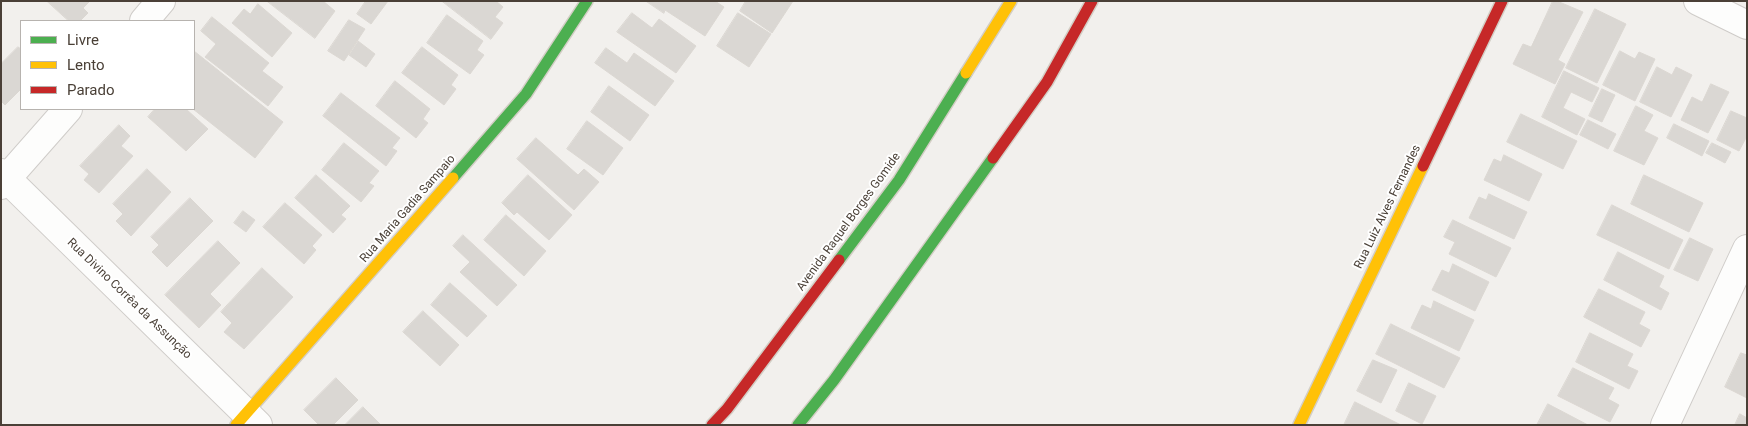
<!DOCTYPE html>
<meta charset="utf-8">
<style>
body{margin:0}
#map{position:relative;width:1748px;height:426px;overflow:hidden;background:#f2f0ed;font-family:Roboto,sans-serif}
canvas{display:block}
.frame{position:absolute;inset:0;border:2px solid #4a4037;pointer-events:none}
.legend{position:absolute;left:20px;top:20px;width:175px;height:90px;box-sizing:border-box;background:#fff;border:1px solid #b7b3af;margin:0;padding:6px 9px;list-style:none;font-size:15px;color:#4a4037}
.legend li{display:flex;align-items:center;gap:10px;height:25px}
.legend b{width:25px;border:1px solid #b7b3af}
</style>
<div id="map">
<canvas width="1748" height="426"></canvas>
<div class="frame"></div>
<ul class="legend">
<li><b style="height:6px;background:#4caf50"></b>Livre</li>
<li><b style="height:6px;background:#ffc107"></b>Lento</li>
<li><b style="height:6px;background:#c62828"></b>Parado</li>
</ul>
</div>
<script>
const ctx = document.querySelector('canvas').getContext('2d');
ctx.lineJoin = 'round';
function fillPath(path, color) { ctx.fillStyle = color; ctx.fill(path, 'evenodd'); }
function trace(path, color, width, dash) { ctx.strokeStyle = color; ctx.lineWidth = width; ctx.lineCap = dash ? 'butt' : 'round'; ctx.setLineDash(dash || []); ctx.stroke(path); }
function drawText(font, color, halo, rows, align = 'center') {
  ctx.font = font + ' Roboto,sans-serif'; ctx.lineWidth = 4; ctx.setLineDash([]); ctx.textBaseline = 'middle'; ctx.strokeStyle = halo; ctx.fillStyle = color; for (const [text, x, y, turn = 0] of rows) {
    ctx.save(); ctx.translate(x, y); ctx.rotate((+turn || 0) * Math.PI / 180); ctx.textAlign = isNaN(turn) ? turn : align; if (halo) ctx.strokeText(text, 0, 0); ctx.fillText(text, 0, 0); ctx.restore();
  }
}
const building = new Path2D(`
 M47,1H90L83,8L88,13L80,21H69Z
 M267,1H323L335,11L315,38Z
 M366,1H388L371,24L357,14Z
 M442,1H496L503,7L495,17L503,23L491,39Z
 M646,1H715L724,7L705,36L665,10L664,13Z
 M746,1H793L772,33L740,11Z
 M1553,1H1557L1583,12L1558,60L1565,64L1555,84L1513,64L1523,44L1531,47Z
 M258,4L292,33L272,57L232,23L244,9L250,14Z
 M1595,9L1626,24L1597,83L1566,68Z
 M632,13L652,28L659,19L696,46L676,73L617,32Z
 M738,13L771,34L749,67L717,46Z
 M447,15L483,41L477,50L484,55L470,74L427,43Z
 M212,17L269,63L262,71L283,87L268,106L205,57L216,44L201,31Z
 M349,20L365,29L344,61L328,51Z
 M358,41L375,54L366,67L349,55Z
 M18,47L21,49V89L5,105L1,101V64Z
 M422,47L458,75L451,85L456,89L444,105L402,73Z
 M606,48L627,63L634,53L674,81L655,106L595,63Z
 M194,51L283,122L255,158L193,109Z
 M1620,51L1635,59L1639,52L1655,59L1635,101L1603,85Z
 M1657,67L1672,75L1676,67L1692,75L1671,117L1640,102Z
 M1564,71L1599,88L1592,102L1571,92L1563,108L1585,119L1577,135L1542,117Z
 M395,81L430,109L423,119L428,123L416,138L376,106Z
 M1711,84L1729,92L1708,133L1681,120L1692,97L1702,102Z
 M609,86L649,115L630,141L591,112Z
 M1602,89L1615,95L1602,122L1589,116Z
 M341,93L400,138L392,148L397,151L386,166L323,116Z
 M1636,106L1653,115L1644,131L1658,138L1644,165L1614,151Z
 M155,109H186L208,129L186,151L148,117Z
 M1731,111L1747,118V136L1739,151L1717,140Z
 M1521,114L1577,141L1563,169L1507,142Z
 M1588,120L1616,134L1608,149L1580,135Z
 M587,121L623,148L603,175L567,149Z
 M1674,124L1709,141L1702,156L1667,138Z
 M119,125L130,136L121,146L133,156L99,193L84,180L89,174L80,166Z
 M536,138L578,175L584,169L599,182L574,210L517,159Z
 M344,143L379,171L369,183L374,186L361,202L322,170Z
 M1712,143L1731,152L1725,163L1706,153Z
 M1504,155L1542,174L1529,201L1484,180L1494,159L1501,162Z
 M147,169L171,192L131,236L116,221L123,214L113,204Z
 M316,175L350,206L341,215L346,219L333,233L295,198Z
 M528,175L572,215L549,240L517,212L514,215L502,203Z
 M1644,175L1703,203L1689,232L1631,204Z
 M1489,194L1527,212L1514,239L1469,218L1479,197L1486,200Z
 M190,198L213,221L167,267L152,252L159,245L151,237Z
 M285,203L322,235L312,246L316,250L304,264L263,227Z
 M1612,205L1683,240L1669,269L1597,235Z
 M243,211L255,220L246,232L234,223Z
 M506,215L546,251L524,276L484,240Z
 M1453,220L1511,248L1496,277L1449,254L1455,242L1444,237Z
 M463,235L517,285L497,306L460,272L470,262L453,246Z
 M1690,238L1713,249L1698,281L1674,270Z
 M218,241L240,263L210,294L221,305L199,328L165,295Z
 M1618,252L1664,276L1659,287L1669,293L1661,310L1604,280Z
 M1453,264L1489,282L1475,311L1432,290L1442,270L1449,273Z
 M262,268L293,297L244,349L224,332L232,323L221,312Z
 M450,283L487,316L467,337L431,305Z
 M1599,289L1645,312L1639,324L1650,330L1641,347L1584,317Z
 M1434,301L1474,320L1459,351L1411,328L1422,305L1431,309Z
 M423,311L459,345L440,366L403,332Z
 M1391,324L1460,358L1444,388L1376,354Z
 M1590,333L1633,354L1627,366L1638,371L1629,389L1576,362Z
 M1741,353L1747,355V398L1725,387Z
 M1373,360L1397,370L1381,403L1357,391Z
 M1573,368L1614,388L1608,399L1619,405L1610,422L1558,396Z
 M336,378L358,400L333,425H319L304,410Z
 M1409,383L1436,396L1422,424L1396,411Z
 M1355,402L1401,425H1344Z
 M1548,404L1588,425H1537Z
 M363,407L381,425H345Z
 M1740,414L1747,418V425H1735Z`);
fillPath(building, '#dad7d3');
trace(building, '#dbd7d2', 1);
const street = new Path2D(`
 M1698,1L1747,25
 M144,21L161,1
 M1,173L258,425
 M1,185L68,109
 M1665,425L1747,249`);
const fast = new Path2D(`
 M453,178L526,94L587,1
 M839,260L899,180L966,73
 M798,425L834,380L993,158`);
const slow = new Path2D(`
 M966,73L1011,1
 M236,425L453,178
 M1299,425L1423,166`);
const jam = new Path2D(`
 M993,158L1047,82L1092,1
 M1423,166L1502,1
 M712,425L727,409L839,260`);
trace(street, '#cfccc9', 30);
trace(fast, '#d3cec5', 14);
trace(slow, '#d3cec5', 14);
trace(jam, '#d3cec5', 14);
trace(street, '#fdfdfc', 28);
trace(fast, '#4caf50', 11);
trace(slow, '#ffc107', 11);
trace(jam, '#c62828', 11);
drawText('12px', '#4a4037', '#fff', [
 ["Rua Luiz Alves Fernandes",1388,207,-64],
 ["Rua Maria Gadia Sampaio",408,209,-49],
 ["Avenida Raquel Borges Gomide",849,222,-54],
 ["Rua Divino Corrêa da Assunção",129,299,44]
]);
</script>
